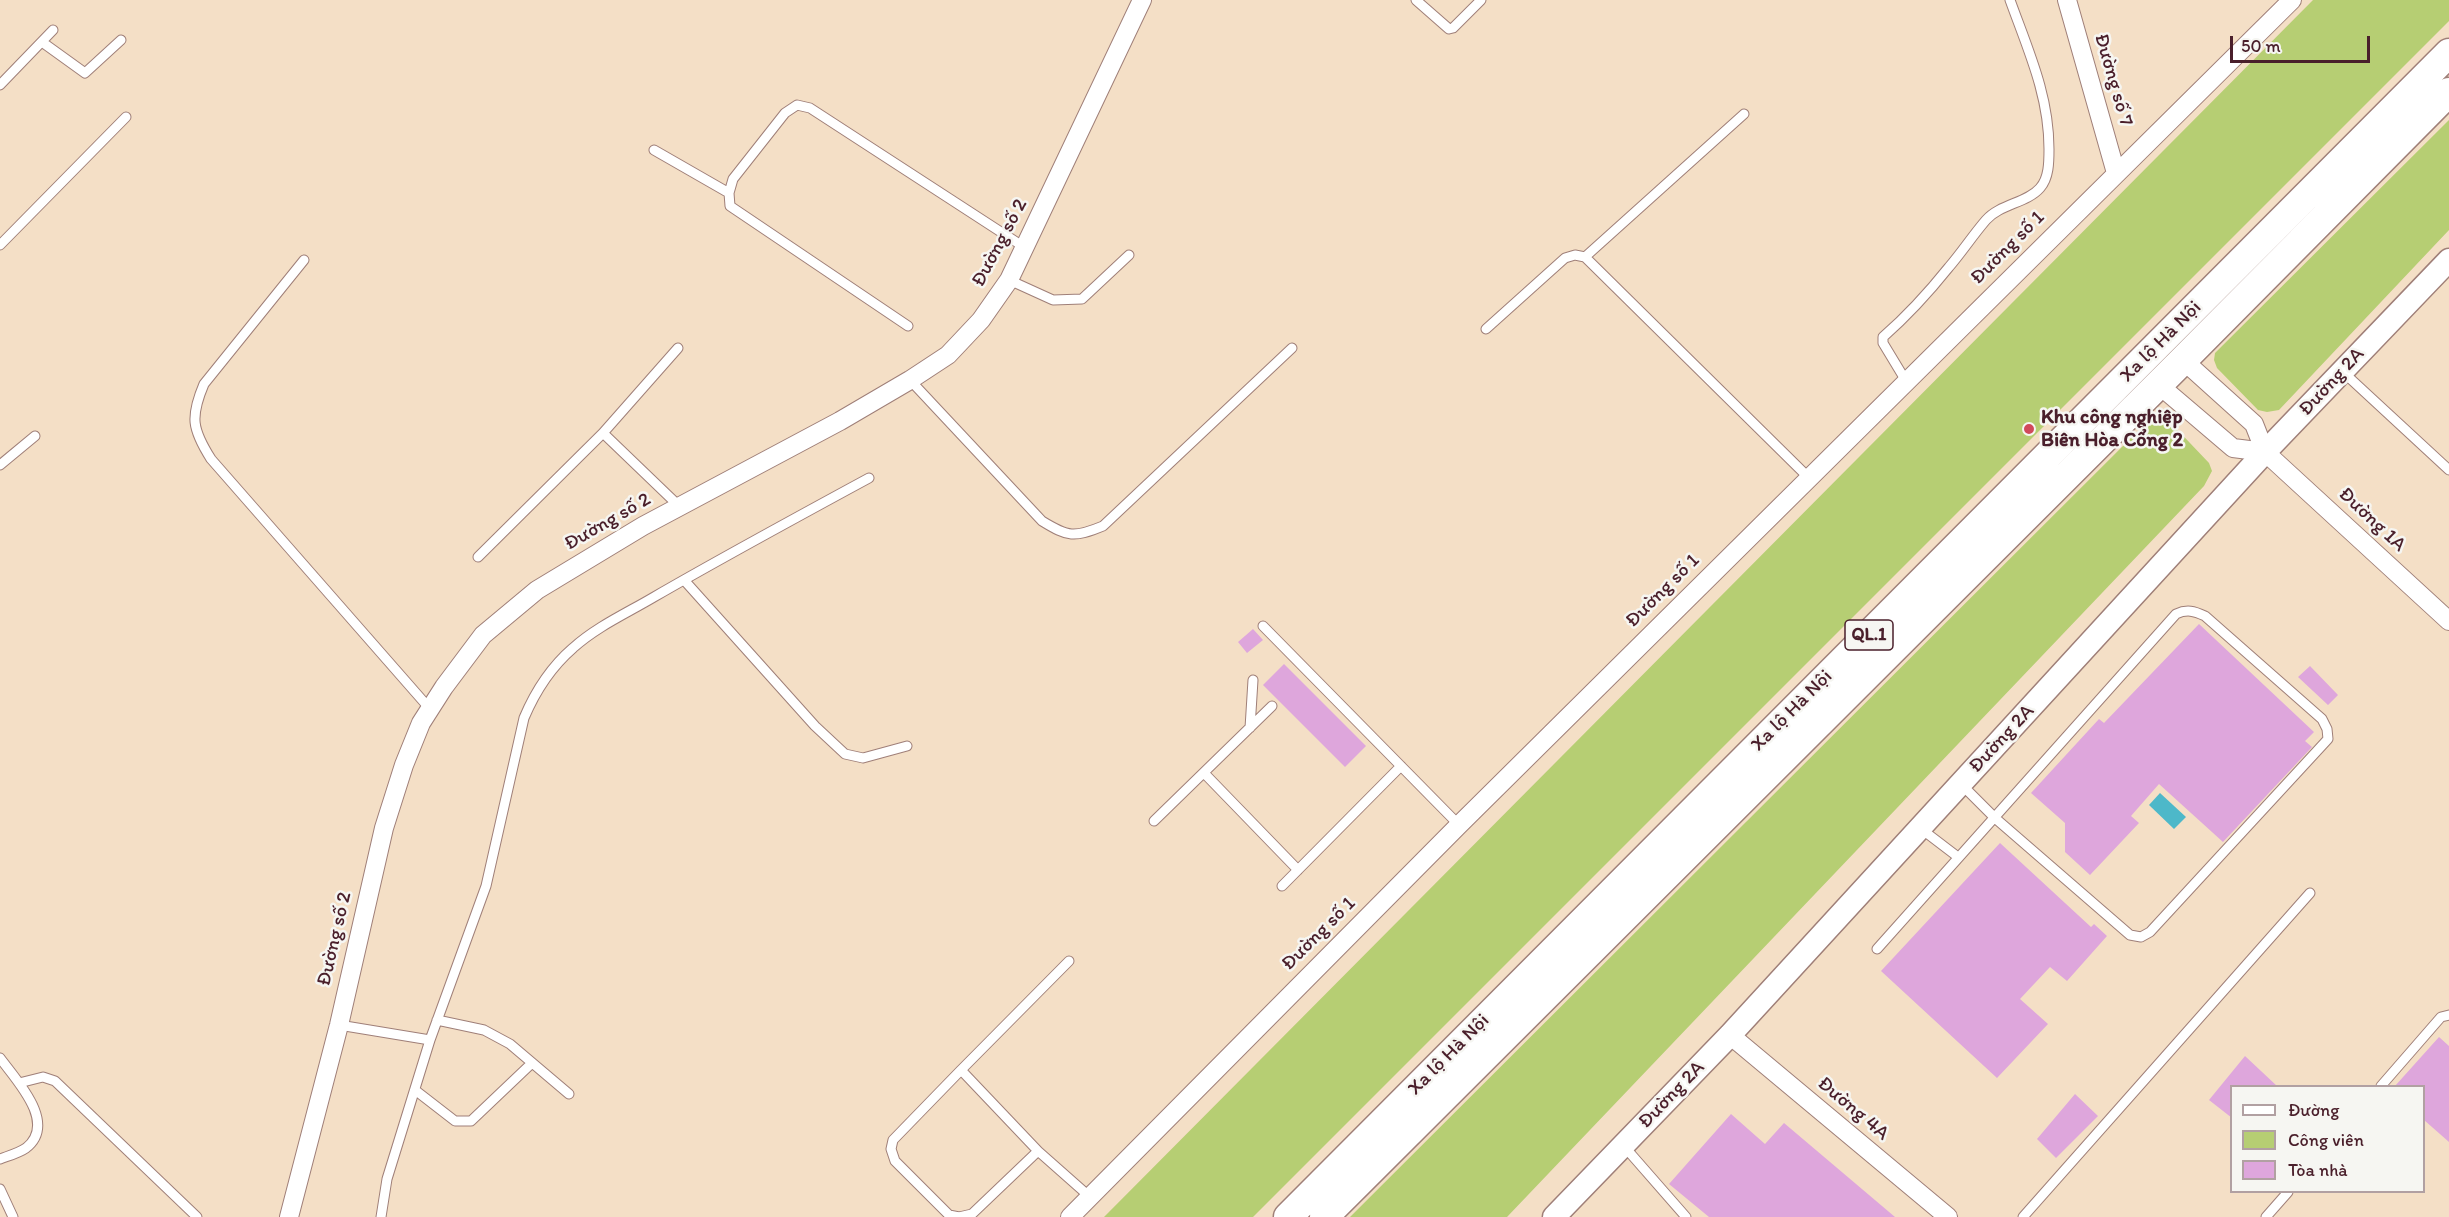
<!DOCTYPE html>
<meta charset="utf-8">
<style>
body{margin:0}
#map{position:relative;width:2449px;height:1217px;overflow:hidden;background:#f4dfc6;font-family:Itim,sans-serif}
canvas{display:block}
.legend{position:absolute;left:2230px;top:1085px;width:195px;height:108px;box-sizing:border-box;background:#f6f6f2;border:2px solid #b1a0a2;margin:0;padding:8px 10px;list-style:none;font-size:18px;color:#4a1f2b}
.legend li{display:flex;align-items:center;gap:12px;height:30px}
.legend b{width:30px;border:2px solid #b1a0a2}
.scale{position:absolute;left:2230px;top:36px;width:140px;height:27px;box-sizing:border-box;border:3px solid #4a1f2b;border-top:0;padding-left:8px;font-size:18px;line-height:21px;white-space:nowrap;color:#4a1f2b;-webkit-text-stroke:4px #f6f6f2;paint-order:stroke}
</style>
<div id="map">
<canvas width="2449" height="1217"></canvas>
<ul class="legend">
<li><b style="height:8px;background:#fff"></b>Đường</li>
<li><b style="height:16px;background:#b6ce73"></b>Công viên</li>
<li><b style="height:16px;background:#dea6dc"></b>Tòa nhà</li>
</ul>
<div class="scale">50 m</div>
</div>
<script>
const ctx = document.querySelector('canvas').getContext('2d');
ctx.lineJoin = 'round';
function fillPath(path, color) { ctx.fillStyle = color; ctx.fill(path, 'evenodd'); }
function trace(path, color, width, dash) { ctx.strokeStyle = color; ctx.lineWidth = width; ctx.lineCap = dash ? 'butt' : 'round'; ctx.setLineDash(dash || []); ctx.stroke(path); }
function drawText(font, color, halo, rows, align = 'center') {
  ctx.font = font + ' Itim,sans-serif'; ctx.lineWidth = 5; ctx.setLineDash([]); ctx.textBaseline = 'middle'; ctx.strokeStyle = halo; ctx.fillStyle = color; for (const [text, x, y, turn = 0] of rows) {
    ctx.save(); ctx.translate(x, y); ctx.rotate((+turn || 0) * Math.PI / 180); ctx.textAlign = isNaN(turn) ? turn : align; if (halo) ctx.strokeText(text, 0, 0); ctx.fillText(text, 0, 0); ctx.restore();
  }
}
fillPath(new Path2D(`
 M2313,0H2449V21L1253,1217H1104Z
 M2449,120V230L2279,410L2267,412L2258,410L2217,368L2214,360L2215,353Z
 M2157,417L2170,422L2209,463L2212,471L2204,486L1507,1217H1350L2147,422Z`), '#b6ce73');
fillPath(new Path2D(`
 M2160,793L2186,817L2174,829L2149,805Z`), '#4db8c9');
fillPath(new Path2D(`
 M2199,624L2314,732L2305,741L2312,747L2223,842L2159,784L2131,816L2139,823L2090,875L2065,852V823L2031,793L2099,719L2104,723Z
 M1253,629L1263,640L1247,653L1238,642Z
 M1284,664L1366,746L1345,767L1263,685Z
 M2310,666L2338,695L2328,705L2298,677Z
 M2000,843L2091,927L2094,924L2107,936L2067,981L2050,967L2020,999L2048,1024L1997,1078L1881,971Z
 M2439,1037L2449,1046V1142L2424,1120V1086H2395Z
 M2245,1056L2277,1086H2232V1118L2209,1100Z
 M2075,1094L2098,1116L2056,1158L2037,1139Z
 M1731,1114L1765,1144L1784,1123L1895,1217H1709L1669,1184Z`), '#dea6dc');
const service = new Path2D(`
 M1416,0L1449,29L1453,28L1481,0
 M42,42L85,73L121,40
 M0,85L53,30
 M654,150L729,193
 M0,245L126,117
 M1585,257L1744,114
 M304,260L204,384C190,417 192,429 211,459L430,709
 M1009,280L1053,300L1082,299L1129,255
 M908,326L730,206L729,193L733,179L785,113L797,105L810,108L1024,247
 M1486,329L1565,258L1575,255L1585,257L1809,478
 M678,348L603,433L680,507
 M2342,371L2449,470
 M910,380L1042,521C1068,537 1074,538 1103,526L1292,348
 M1906,381L1883,343V337C1907,316 1929,292 1949,267C1962,252 1973,235 1986,220C2000,204 2027,203 2040,188C2049,178 2049,162 2049,149C2049,95 2028,50 2010,0
 M0,465L35,436
 M478,557L603,433
 M684,580L815,726L845,754L863,758L907,746
 M1263,626L1459,825
 M1250,728L1253,680
 M1204,773L1298,870
 M1154,821L1272,706
 M1920,828L1958,857
 M1282,886L1401,766
 M1877,949C1976,837 2077,726 2176,614C2187,609 2194,611 2205,616L2322,719L2327,729L2328,739L2150,932L2141,937L2130,935L1995,818L1961,784
 M437,1020L484,1030L510,1044L569,1094
 M339,1025L430,1040L387,1179L381,1217
 M430,1040L486,886L524,718C535,692 551,667 573,648C596,627 627,613 654,597C725,556 797,517 869,478
 M0,1058C16,1080 58,1123 26,1148C19,1153 8,1156 0,1159
 M961,1070L893,1140L891,1149L895,1161L949,1215L959,1217L972,1214L1038,1151L1090,1197
 M19,1083L43,1077L55,1081L197,1217
 M2381,1086L2441,1017L2449,1015
 M415,1090L455,1121H471L532,1063
 M1623,1145L1686,1217
 M1038,1151L961,1070L1069,961
 M0,1189L13,1217
 M2023,1217L2310,893
 M2266,1217L2288,1192`);
const minor = new Path2D(`
 M2067,0L2116,173
 M2183,360L2254,424L2265,452L2449,621
 M2159,385L2233,448L2265,452
 M1730,1035L1948,1217
 M289,1217L339,1025L384,828L404,765L421,723L444,687L483,635L537,590L643,526L840,421L910,380L948,355L981,320L1009,280L1142,0
 M1070,1217L1459,825L2292,0`);
const tertiary = new Path2D(`
 M1554,1217L1730,1035L2265,452L2449,260`);
const trunk = new Path2D(`
 M1288,1217L2449,53
 M1324,1217L2183,360L2449,92`);
trace(service, '#9f7f78', 11);
trace(minor, '#9f7f78', 20);
trace(tertiary, '#9f7f78', 25);
trace(trunk, '#9f7f78', 31);
trace(service, '#fff', 9);
trace(minor, '#fff', 18);
trace(tertiary, '#fff', 22);
trace(trunk, '#fff', 28);
for (const [x, y, r, color] of [
 [2029,429,6,"#d1495b"]
]) { const dot = new Path2D(); dot.arc(x, y, r, 0, 2 * Math.PI); ctx.fillStyle = color; ctx.fill(dot); trace(dot, '#f6f6f2', 2); }
for (const [x, y, w] of [
 [1869,635,48]
]) { const box = new Path2D(); box.roundRect(x - w / 2, y - 15, w, 30, 4.5); ctx.fillStyle = '#f6f6f2'; ctx.fill(box); trace(box, '#4a1f2b', 1.5); }
drawText('bold 18px', '#4a1f2b', null, [
 ["QL.1",1869,635]
]);
drawText('20px', '#4a1f2b', '#f6f6f2', [
 ["Đường số 7",2113,80,74],
 ["Đường số 2",1000,243,-62],
 ["Đường số 1",2008,248,-45],
 ["Xa lộ Hà Nội",2161,342,-45],
 ["Đường 2A",2332,382,-47],
 ["Đường 1A",2372,520,43],
 ["Đường số 2",608,522,-30],
 ["Đường số 1",1663,591,-45],
 ["Xa lộ Hà Nội",1792,711,-45],
 ["Đường 2A",2002,739,-47],
 ["Đường số 1",1319,934,-45],
 ["Đường số 2",335,939,-77],
 ["Xa lộ Hà Nội",1449,1055,-45],
 ["Đường 2A",1672,1095,-46],
 ["Đường 4A",1853,1109,40]
]);
drawText('bold 20px', '#4a1f2b', '#f6f6f2', [
 ["Khu công nghiệp",2041,418],
 ["Biên Hòa Cổng 2",2041,441]
], 'left');
</script>
